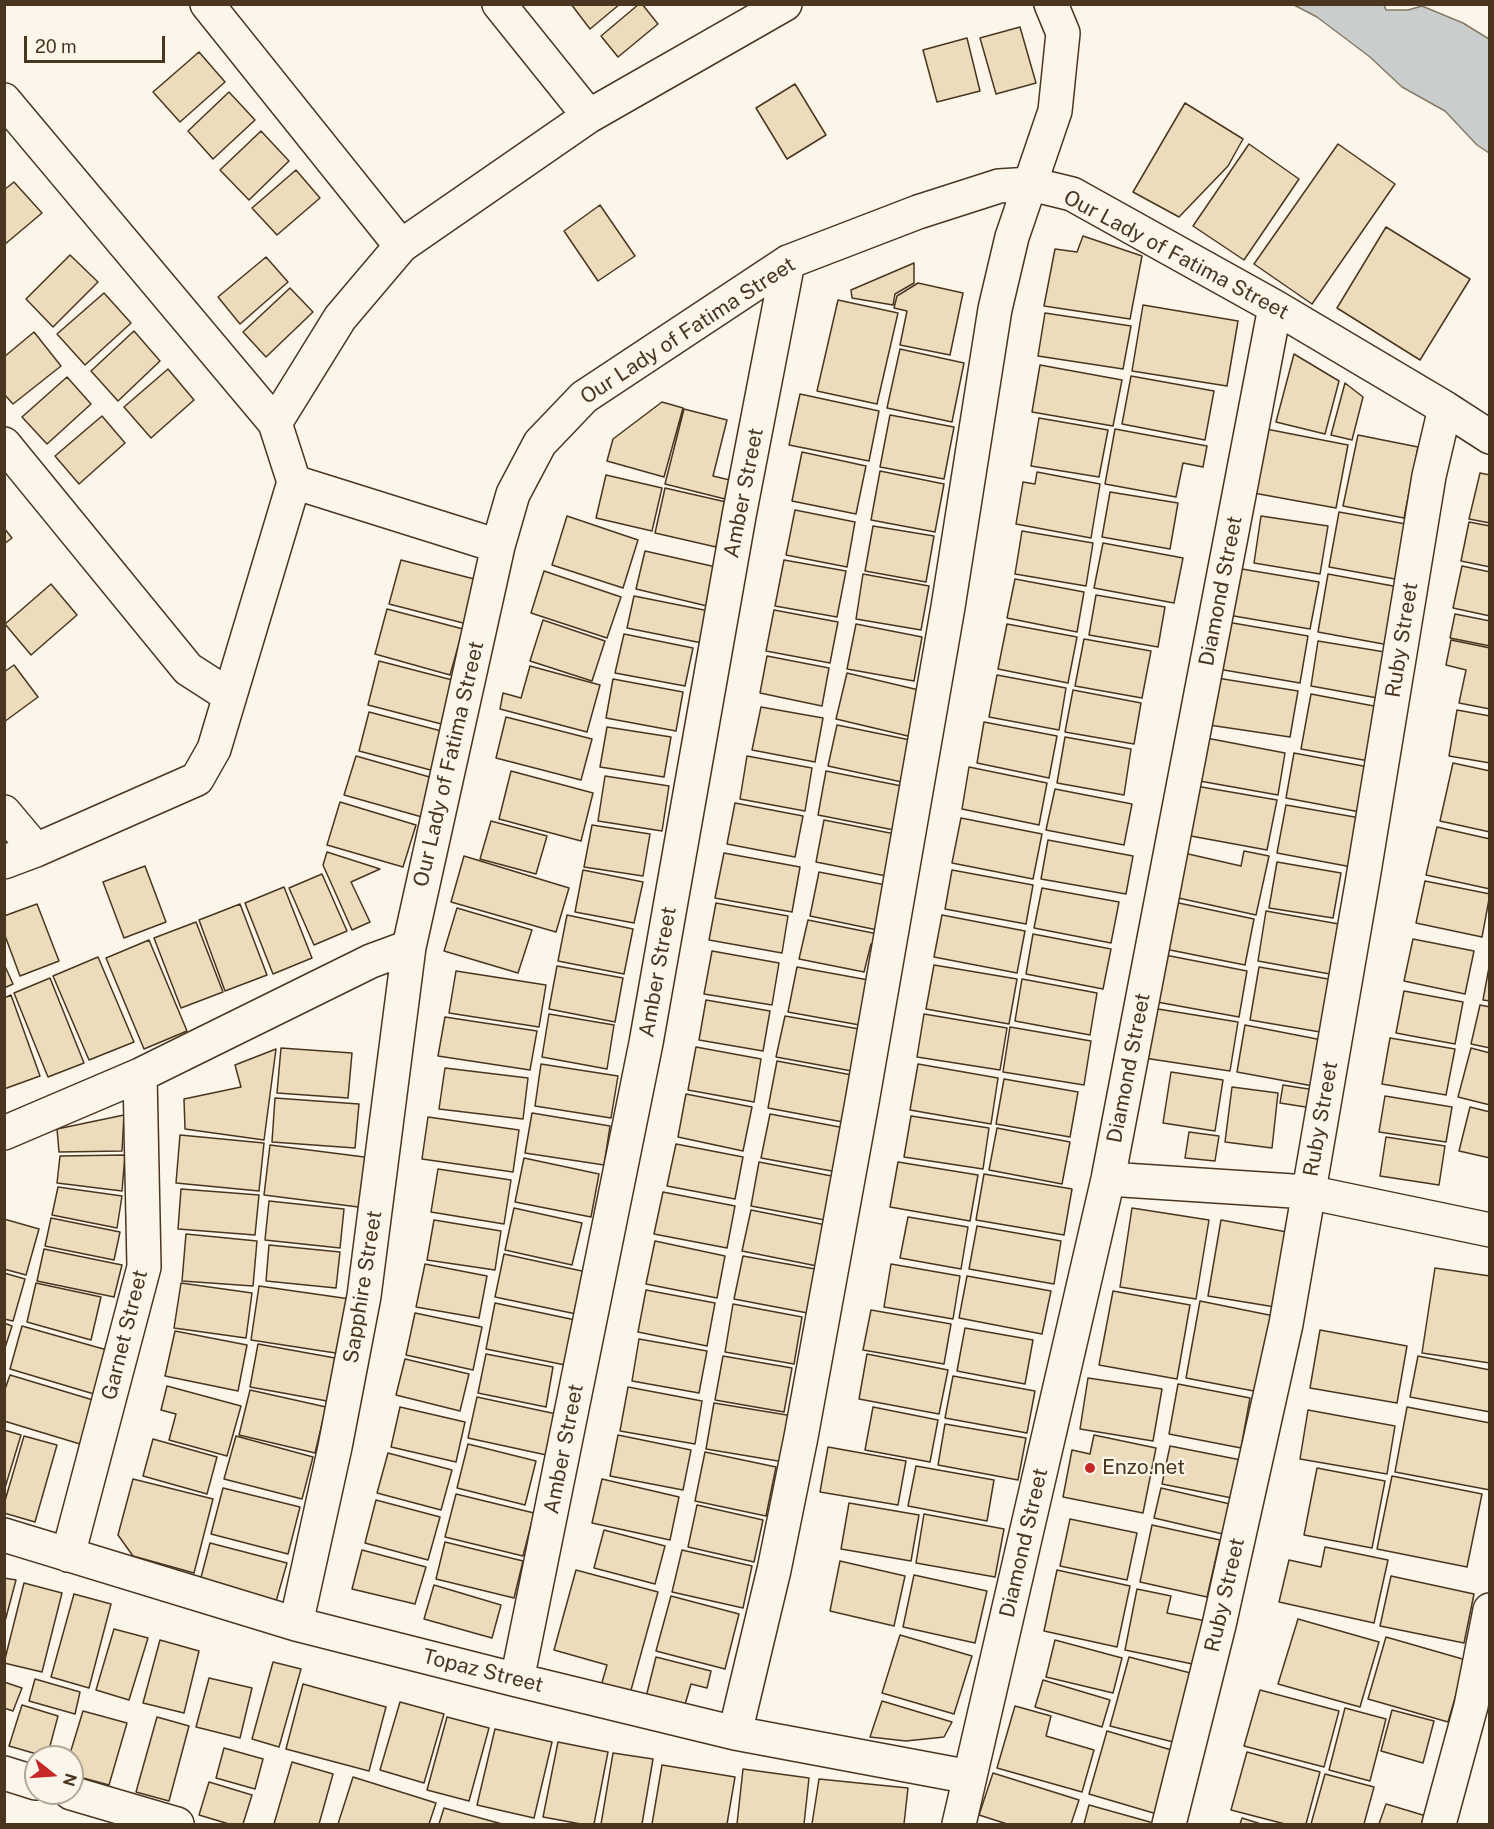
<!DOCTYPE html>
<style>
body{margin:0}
#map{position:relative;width:1494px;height:1829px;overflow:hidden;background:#fbf6e9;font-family:"Public Sans",sans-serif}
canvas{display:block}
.frame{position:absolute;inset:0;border:6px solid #4a3520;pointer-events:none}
.north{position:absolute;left:24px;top:1745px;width:60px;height:60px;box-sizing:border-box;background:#fbf6e9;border:2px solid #b4a999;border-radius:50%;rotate:107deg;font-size:16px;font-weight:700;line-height:24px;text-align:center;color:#4a3520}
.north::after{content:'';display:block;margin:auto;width:21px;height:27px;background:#c62828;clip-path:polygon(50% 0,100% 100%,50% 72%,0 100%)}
.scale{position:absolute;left:24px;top:36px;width:141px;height:27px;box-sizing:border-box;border:3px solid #4a3520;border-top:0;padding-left:8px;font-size:18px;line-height:21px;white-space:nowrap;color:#4a3520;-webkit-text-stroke:4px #fbf6e9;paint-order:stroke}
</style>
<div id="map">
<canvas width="1494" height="1829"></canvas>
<div class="frame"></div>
<div class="north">N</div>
<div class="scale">20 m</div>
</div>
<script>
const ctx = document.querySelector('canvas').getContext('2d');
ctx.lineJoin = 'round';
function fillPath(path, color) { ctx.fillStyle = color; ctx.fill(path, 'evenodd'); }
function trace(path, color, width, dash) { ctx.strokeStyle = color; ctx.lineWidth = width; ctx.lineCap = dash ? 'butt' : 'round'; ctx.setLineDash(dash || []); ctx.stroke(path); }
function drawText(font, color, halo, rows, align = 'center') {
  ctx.font = font + ' "Public Sans",sans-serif'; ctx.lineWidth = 4.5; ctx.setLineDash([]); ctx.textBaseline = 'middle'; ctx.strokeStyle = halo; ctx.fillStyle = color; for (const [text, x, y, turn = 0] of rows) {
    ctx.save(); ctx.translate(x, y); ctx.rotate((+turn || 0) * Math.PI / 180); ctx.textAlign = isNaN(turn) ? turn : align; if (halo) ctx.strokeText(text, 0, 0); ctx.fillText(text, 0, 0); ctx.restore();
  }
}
const water = new Path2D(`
 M1294,5H1384L1386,10H1408L1422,6L1463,23L1489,39V153L1477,145L1445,111L1402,87L1370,57L1317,17Z`);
fillPath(water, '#c9cecd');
trace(water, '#887966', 1.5);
const building = new Path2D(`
 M571,4H620L590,29Z
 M639,4H642L658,24L618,57L601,36Z
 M1020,27L1036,83L996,94L980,38Z
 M967,38L980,91L937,102L923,50Z
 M199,52L225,82L180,122L153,92Z
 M795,84L826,135L787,159L756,108Z
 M229,92L255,120L213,159L188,131Z
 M1185,103L1243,139L1228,166L1179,217L1133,192Z
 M261,131L289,161L249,200L220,170Z
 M1249,144L1299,179L1244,260L1193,226Z
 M1338,144L1395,184L1312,304L1254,264Z
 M296,170L320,198L277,235L252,208Z
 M14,182L42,213L4,245V190Z
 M600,205L635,256L598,281L564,231Z
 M1386,227L1470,279L1420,360L1337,308Z
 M1083,236L1142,256L1130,319L1044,306L1055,249L1077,252Z
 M70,255L98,282L53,327L26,299Z
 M266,257L288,282L240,324L218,297Z
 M914,263V283L895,294L893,305L852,298L851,290Z
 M918,283L963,293L950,355L900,345L907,311L894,308L897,296Z
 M290,288L313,312L266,357L243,332Z
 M104,293L131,323L85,365L57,334Z
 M838,300L898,313L877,404L817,391Z
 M1143,305L1238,321L1227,386L1132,371Z
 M1045,313L1131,326L1123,369L1038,356Z
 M134,331L160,361L118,401L91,371Z
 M34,332L61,366L13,404L4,394V357Z
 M900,349L964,363L952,422L887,408Z
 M1294,354L1339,381L1325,434L1276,422Z
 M1040,365L1122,380L1113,426L1032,412Z
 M168,369L194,400L151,438L124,407Z
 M1131,376L1214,391L1205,440L1122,424Z
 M67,377L91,404L47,444L22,417Z
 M1345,383L1363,397L1352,440L1331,435Z
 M800,394L879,411L869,461L789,445Z
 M662,402L683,408L664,477L607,461L613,439Z
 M684,409L727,420L713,476L734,481L729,500L665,484Z
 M890,415L954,427L944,479L880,467Z
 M102,416L125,443L79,484L55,456Z
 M1039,418L1108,430L1099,477L1031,466Z
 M1261,428L1348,445L1336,508L1248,492Z
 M1115,429L1207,446L1203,467L1183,463L1176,497L1105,484Z
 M1358,435L1418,447L1404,518L1343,506Z
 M802,452L866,466L856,514L792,501Z
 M880,471L944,484L935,532L871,520Z
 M1037,472L1100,484L1091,538L1016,524L1023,482L1035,484Z
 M1480,473L1490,475V523L1469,519Z
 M606,475L662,488L652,531L596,518Z
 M665,488L726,502L716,547L655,533Z
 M1110,492L1178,503L1170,549L1102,537Z
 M795,510L855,522L847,567L786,555Z
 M1339,512L1417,526L1406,581L1329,567Z
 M567,516L638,540L623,588L552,565Z
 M1261,516L1328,526L1320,574L1254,563Z
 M1469,522L1490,526V567L1461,561Z
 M873,526L934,536L926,582L865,571Z
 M4,528L12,538L4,544Z
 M1022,531L1093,543L1086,586L1015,574Z
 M1103,543L1183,558L1174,603L1094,588Z
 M645,551L716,567L707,606L636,589Z
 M401,560L478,580L467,624L389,604Z
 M784,560L846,571L837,617L775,606Z
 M1462,566L1490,572V616L1453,608Z
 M1236,568L1319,582L1310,629L1228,615Z
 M544,571L621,597L607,638L531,613Z
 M863,574L929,586L921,630L856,619Z
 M1328,574L1404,588L1394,646L1318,632Z
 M1015,579L1084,592L1077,632L1007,618Z
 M51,584L77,615L31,655L5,624Z
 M1096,595L1165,607L1158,647L1089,635Z
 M634,596L709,611L702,643L627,628Z
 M387,609L463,629L450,675L375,654Z
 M774,610L838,622L830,663L766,651Z
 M1455,614L1490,621V646L1450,638Z
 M543,620L605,641L592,681L530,661Z
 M1227,622L1308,636L1300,683L1218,669Z
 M856,624L922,637L914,681L847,669Z
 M1007,624L1077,637L1068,683L998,669Z
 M624,634L693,648L685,686L615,673Z
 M1084,639L1151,651L1142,698L1075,686Z
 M1451,640L1490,648V709L1459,703L1466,670L1446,665Z
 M1318,641L1391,653L1383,699L1311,686Z
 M767,656L829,668L822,706L760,693Z
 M379,661L464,683L453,727L368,705Z
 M14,665L38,697L4,722V672Z
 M530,666L600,685L587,732L500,709L503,693L521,698Z
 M847,673L923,691L912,737L836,719Z
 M997,675L1066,688L1059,730L989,717Z
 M1217,678L1298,691L1290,737L1209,725Z
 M613,679L683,692L676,731L606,718Z
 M1073,690L1141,703L1134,744L1065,732Z
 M1311,694L1379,707L1369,761L1301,749Z
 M761,707L823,718L815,762L752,750Z
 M1457,710L1490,716V763L1449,756Z
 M369,712L449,733L438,772L359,751Z
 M506,717L592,739L581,780L496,758Z
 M984,722L1057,736L1049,778L977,763Z
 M837,725L920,742L911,784L828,766Z
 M607,727L671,737L664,777L600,767Z
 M1065,737L1131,749L1124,795L1057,783Z
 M1201,737L1285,753L1278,795L1194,780Z
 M1294,753L1368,767L1360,812L1286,798Z
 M356,756L433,778L422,817L344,795Z
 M747,756L812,768L805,811L740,799Z
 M1453,763L1490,771V832L1440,821Z
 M969,767L1047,783L1039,825L962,809Z
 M511,771L593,793L581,841L499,819Z
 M826,771L912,788L904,832L818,815Z
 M605,776L669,786L662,831L598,821Z
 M1190,785L1277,800L1267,850L1180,834Z
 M1055,789L1132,804L1124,845L1046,830Z
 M340,802L416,825L403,867L327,845Z
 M735,803L803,816L795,857L727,844Z
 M1286,805L1366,819L1357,868L1277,853Z
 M961,818L1042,834L1033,879L952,863Z
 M824,820L900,835L891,877L816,862Z
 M491,821L547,836L536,874L480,859Z
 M592,825L650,834L643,876L584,867Z
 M1437,827L1490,839V889L1426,875Z
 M1048,840L1133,856L1126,894L1041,879Z
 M1244,851L1269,856L1256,915L1174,897L1184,853L1241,866Z
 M327,852L380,869L351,882L370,922L352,930L323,865Z
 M724,853L800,867L792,912L715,898Z
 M464,856L569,888L556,932L451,902Z
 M1277,862L1341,873L1333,918L1269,908Z
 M145,866L166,922L124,938L103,882Z
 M583,870L643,882L634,923L575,912Z
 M952,870L1033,885L1026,924L945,909Z
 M819,872L896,887L887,932L810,916Z
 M322,874L347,931L314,945L289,888Z
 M1425,881L1490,894L1482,937L1416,923Z
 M284,887L312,958L273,974L245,903Z
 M1042,888L1119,902L1111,943L1034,928Z
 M1174,902L1254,919L1245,965L1165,949Z
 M716,903L788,916L782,953L709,940Z
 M37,904L59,961L20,976L4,933V916Z
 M240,904L267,975L225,991L199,920Z
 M457,908L532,930L518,973L444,951Z
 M1266,911L1350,926L1341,976L1258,961Z
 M567,915L633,929L624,974L558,961Z
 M942,915L1025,931L1017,973L934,957Z
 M808,920L883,935L881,946L871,944L864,972L799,959Z
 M196,922L223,992L181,1008L154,938Z
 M1033,934L1111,949L1103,989L1026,974Z
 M1413,939L1474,951L1465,994L1404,981Z
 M149,940L187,1031L144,1049L106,958Z
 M712,951L779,963L772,1005L704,994Z
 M1165,955L1247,971L1239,1017L1157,1002Z
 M98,957L134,1042L89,1060L53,976Z
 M1490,962V1001L1483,1000Z
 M4,964L13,984L4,988Z
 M934,965L1017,979L1009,1024L926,1009Z
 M557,966L623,978L615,1022L549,1009Z
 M797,967L874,981L865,1026L788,1012Z
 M1259,967L1334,980L1326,1033L1250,1020Z
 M456,971L546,985L539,1027L449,1013Z
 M50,978L84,1063L48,1077L14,993Z
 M1022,979L1097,993L1090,1035L1015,1021Z
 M1404,991L1463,1002L1455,1044L1396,1033Z
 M11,995L40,1076L4,1089V998Z
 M706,1000L770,1011L763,1051L699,1040Z
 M1480,1005L1490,1007V1048L1471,1044Z
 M1152,1008L1238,1022L1230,1071L1144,1058Z
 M549,1014L614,1025L607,1069L542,1057Z
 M924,1014L1007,1028L1000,1070L917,1057Z
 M785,1016L865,1030L857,1072L776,1057Z
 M445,1017L537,1031L530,1070L438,1056Z
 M1245,1025L1322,1040L1313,1086L1237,1072Z
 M1010,1027L1091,1041L1084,1085L1003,1072Z
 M1390,1038L1455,1049L1446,1095L1382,1084Z
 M696,1047L761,1059L754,1102L688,1090Z
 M281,1048L352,1053L348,1098L277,1093Z
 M1471,1048L1490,1053V1105L1458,1097Z
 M276,1049L264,1140L185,1129L184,1099L241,1087L235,1065Z
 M777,1061L852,1075L843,1122L768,1108Z
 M541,1064L618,1076L611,1118L535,1106Z
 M918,1064L998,1078L991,1124L910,1110Z
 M445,1068L528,1078L523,1119L439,1109Z
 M1171,1072L1223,1080L1215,1131L1163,1123Z
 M1004,1079L1078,1092L1070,1137L996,1124Z
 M1283,1085L1315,1090L1312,1108L1280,1103Z
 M1232,1087L1278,1093L1272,1148L1225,1142Z
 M686,1094L752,1107L743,1151L678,1137Z
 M1385,1096L1452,1107L1446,1142L1379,1132Z
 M275,1098L359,1104L355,1148L272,1142Z
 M1470,1107L1490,1112V1158L1459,1151Z
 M532,1113L610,1126L604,1165L525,1153Z
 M770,1114L845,1128L837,1172L761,1158Z
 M124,1115L122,1151L59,1152L57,1129Z
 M911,1116L989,1128L983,1169L904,1157Z
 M428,1117L519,1130L513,1172L422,1159Z
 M997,1128L1070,1142L1062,1184L989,1170Z
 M1189,1132L1219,1136L1215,1161L1185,1158Z
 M180,1135L264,1143L259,1191L176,1183Z
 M1386,1137L1445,1146L1439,1185L1380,1176Z
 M676,1144L743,1157L735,1199L667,1186Z
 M270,1145L380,1159L374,1209L264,1195Z
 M125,1155L122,1191L57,1183L60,1156Z
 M524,1158L599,1174L591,1217L515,1202Z
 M759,1162L842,1178L835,1222L751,1206Z
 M898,1162L978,1175L970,1221L890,1207Z
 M438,1169L511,1180L504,1224L431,1212Z
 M984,1174L1072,1189L1064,1235L976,1220Z
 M58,1187L122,1196L117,1228L52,1215Z
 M181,1189L259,1195L255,1235L178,1229Z
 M663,1192L735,1206L727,1248L654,1234Z
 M269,1201L344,1209L340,1248L265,1240Z
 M514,1208L582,1223L572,1265L505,1250Z
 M1132,1208L1209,1220L1196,1299L1120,1287Z
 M751,1210L836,1227L827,1268L742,1251Z
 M908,1217L968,1227L961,1269L900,1258Z
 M51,1218L120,1232L114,1260L45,1246Z
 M4,1219L39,1229L26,1275L4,1269Z
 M434,1220L501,1231L495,1270L427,1260Z
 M1221,1220L1287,1232L1275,1307L1208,1296Z
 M977,1226L1061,1241L1054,1284L969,1269Z
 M186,1234L257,1241L253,1286L182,1281Z
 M655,1241L725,1256L717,1298L646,1284Z
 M269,1245L340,1252L336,1288L266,1281Z
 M44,1249L122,1265L114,1297L37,1281Z
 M504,1254L591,1273L581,1315L495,1297Z
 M743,1256L826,1271L818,1315L734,1299Z
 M425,1264L487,1276L479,1318L416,1307Z
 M891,1264L960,1276L953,1319L884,1307Z
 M1435,1268L1490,1276V1363L1422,1353Z
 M4,1273L25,1279L13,1321L4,1319Z
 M967,1276L1051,1291L1042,1334L959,1318Z
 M36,1283L101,1297L91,1340L27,1322Z
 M181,1283L252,1293L246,1338L174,1328Z
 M259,1286L350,1299L342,1354L251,1340Z
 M646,1290L715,1303L707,1346L638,1332Z
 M1113,1291L1190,1305L1177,1379L1099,1365Z
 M1200,1301L1274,1316L1259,1392L1186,1378Z
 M495,1303L580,1321L570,1366L486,1349Z
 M733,1304L802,1317L794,1364L725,1352Z
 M871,1310L951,1324L944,1364L863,1350Z
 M415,1313L482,1327L473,1370L406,1355Z
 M4,1323L12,1326L4,1351Z
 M22,1326L107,1350L94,1394L10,1369Z
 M965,1328L1033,1340L1025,1384L957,1371Z
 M1320,1330L1407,1346L1397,1403L1310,1388Z
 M175,1331L247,1345L238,1391L165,1376Z
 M639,1339L707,1351L699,1393L632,1381Z
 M258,1344L335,1358L327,1401L250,1387Z
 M486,1354L553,1367L546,1407L478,1393Z
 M867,1354L948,1370L939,1414L859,1399Z
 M723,1356L792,1368L784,1412L715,1400Z
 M1418,1356L1490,1370V1412L1410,1397Z
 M405,1359L469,1374L460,1411L396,1395Z
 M10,1375L93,1400L80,1444L4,1421V1392Z
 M953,1376L1035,1391L1027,1433L945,1418Z
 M1088,1378L1162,1389L1153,1441L1080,1429Z
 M1178,1384L1250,1398L1241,1448L1169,1434Z
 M167,1386L241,1406L227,1456L169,1440L176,1414L161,1410Z
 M628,1387L702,1401L695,1444L620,1431Z
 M250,1390L326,1407L315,1453L239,1435Z
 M477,1397L561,1415L551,1456L468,1438Z
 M714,1403L799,1417L790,1463L706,1449Z
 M400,1407L465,1422L456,1462L391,1447Z
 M873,1407L938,1420L930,1462L865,1450Z
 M1407,1407L1490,1423V1490L1395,1472Z
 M1308,1410L1395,1426L1387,1474L1300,1459Z
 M945,1424L1026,1438L1018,1480L938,1465Z
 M4,1430L21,1435L4,1491Z
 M618,1435L691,1450L683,1490L610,1476Z
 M1094,1435L1156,1448L1143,1513L1063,1497L1072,1450L1090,1454Z
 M24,1436L57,1445L35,1522L4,1513V1504Z
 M236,1436L313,1457L302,1499L224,1479Z
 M153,1439L217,1457L207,1494L143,1476Z
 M468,1444L536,1461L525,1505L457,1488Z
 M1170,1446L1241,1460L1232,1498L1162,1484Z
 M828,1447L906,1461L898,1505L820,1492Z
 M705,1452L776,1467L766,1516L695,1501Z
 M388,1453L452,1470L441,1510L377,1493Z
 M916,1466L994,1480L987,1521L908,1506Z
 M1317,1468L1385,1481L1372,1548L1304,1535Z
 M1392,1476L1482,1494L1467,1567L1377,1549Z
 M133,1479L213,1499L194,1573L133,1556L118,1535Z
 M602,1479L679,1497L670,1540L592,1523Z
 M223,1488L300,1507L288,1554L211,1534Z
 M1161,1488L1230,1504L1223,1534L1154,1518Z
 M456,1494L534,1513L523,1556L445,1537Z
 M376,1500L440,1517L428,1560L365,1543Z
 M849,1503L919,1515L911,1561L841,1549Z
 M697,1505L763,1520L754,1562L688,1547Z
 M924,1514L1004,1529L995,1577L916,1563Z
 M1070,1519L1137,1533L1127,1580L1060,1566Z
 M1152,1525L1220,1540L1207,1597L1140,1582Z
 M604,1530L665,1546L655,1584L594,1568Z
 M445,1542L523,1561L514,1598L436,1579Z
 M210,1543L287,1563L275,1605L199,1585Z
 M1325,1547L1388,1560L1374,1623L1279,1602L1289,1560L1321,1567Z
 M362,1550L426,1567L415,1604L352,1589Z
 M682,1550L752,1566L743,1608L672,1592Z
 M840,1561L905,1576L894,1626L830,1611Z
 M576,1570L658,1592L628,1701L599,1693L607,1665L554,1650Z
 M1057,1570L1130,1586L1117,1647L1044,1631Z
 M914,1575L987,1591L975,1643L903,1627Z
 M1391,1576L1474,1594L1464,1643L1380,1626Z
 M4,1578L16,1580L4,1625Z
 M24,1583L62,1593L42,1672L4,1663Z
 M434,1585L501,1605L492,1638L424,1619Z
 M1137,1589L1171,1596L1167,1613L1211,1622L1202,1666L1125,1650Z
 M74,1594L111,1604L89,1688L51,1677Z
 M671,1596L739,1614L725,1669L656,1651Z
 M1298,1619L1379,1642L1360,1707L1278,1684Z
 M114,1629L148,1638L129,1700L96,1690Z
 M900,1635L972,1656L954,1714L882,1693Z
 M1386,1637L1466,1660L1448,1722L1368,1699Z
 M160,1640L199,1651L184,1713L143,1703Z
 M1055,1640L1122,1658L1113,1693L1046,1677Z
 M656,1657L711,1671L707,1688L691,1684L682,1715L644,1705Z
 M1129,1657L1202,1676L1185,1745L1110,1726Z
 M273,1662L301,1669L279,1747L252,1739Z
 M209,1678L252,1688L240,1738L196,1727Z
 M35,1679L80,1692L75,1714L29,1701Z
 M1043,1680L1110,1700L1102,1727L1035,1707Z
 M4,1682L22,1688L13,1711L4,1708Z
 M303,1684L386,1707L369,1771L286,1749Z
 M1260,1690L1339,1711L1324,1767L1244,1746Z
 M882,1701L952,1722L944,1737L906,1741L870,1737Z
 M400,1702L444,1714L424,1783L380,1770Z
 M22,1705L58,1716L47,1757L9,1746Z
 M1015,1706L1051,1716L1046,1736L1094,1750L1082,1792L997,1768Z
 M1345,1708L1386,1719L1370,1781L1329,1770Z
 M1392,1710L1434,1721L1423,1763L1381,1751Z
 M83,1711L127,1723L109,1785L72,1775V1757H69Z
 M157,1717L189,1726L169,1801L136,1792Z
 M447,1717L489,1728L469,1801L427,1790Z
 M495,1729L552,1742L534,1818L477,1805Z
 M1107,1731L1185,1754L1167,1817L1089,1794Z
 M558,1742L608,1752L594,1824H581L543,1817Z
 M224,1748L263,1759L255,1789L216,1778Z
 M1247,1752L1320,1772L1306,1824H1285L1231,1810Z
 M613,1753L653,1759L642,1824H601Z
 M292,1762L333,1774L319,1824H274Z
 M662,1765L735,1777L727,1824H652Z
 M743,1769L809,1778L804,1824H737Z
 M993,1773L1079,1800L1071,1824H1007L979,1815Z
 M1325,1774L1374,1787L1364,1824H1311Z
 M353,1777L436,1803L429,1824H338Z
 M819,1779L908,1788L904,1824H812Z
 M209,1782L252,1795L243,1824H229L199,1815Z
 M1386,1804L1426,1816L1424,1824H1379Z
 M1089,1805L1150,1822V1824H1084Z
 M444,1808L502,1824H439Z
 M1242,1818L1261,1824H1240Z`);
fillPath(building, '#ecdcbc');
trace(building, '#4a3520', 1.5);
const minor = new Path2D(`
 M207,4L401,246
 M499,4L589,116
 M4,100L275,423L340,318L401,246L589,116L785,4
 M275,423L294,482L498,546
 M4,444L188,669L230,696
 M4,812L36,850
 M4,862L36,850L197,779L214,749L294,482
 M4,1133L140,1075L371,961L409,947
 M1108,1179L1308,1192L1490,1230
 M4,1535L296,1624L517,1680L735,1733L970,1777
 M68,1555L144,1267L140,1075
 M296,1624L335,1447L364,1296L409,947L498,546L513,494L540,443L584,397L788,262L918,212L999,186L1031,184L1072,194L1275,307L1445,408L1490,437
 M517,1680L646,1043L739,516L788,262
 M735,1733L774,1570L801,1437L862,1102L948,607L995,309L1012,237L1055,111L1063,33L1051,4
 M4,1773L36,1783
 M71,1793L177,1824
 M959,1824L1108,1179L1275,307
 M1169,1824L1219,1625L1286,1324L1363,878L1429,476L1445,408
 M1439,1824L1471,1706L1490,1610`);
trace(minor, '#4a3520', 36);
trace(minor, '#fbf6e9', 33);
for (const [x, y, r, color] of [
 [1090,1468,6,"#c62828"]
]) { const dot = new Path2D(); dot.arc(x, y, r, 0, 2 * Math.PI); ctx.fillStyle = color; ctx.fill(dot); trace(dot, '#fbf6e9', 2); }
drawText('21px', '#4a3520', '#fbf6e9', [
 ["Our Lady of Fatima Street",1176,255,28],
 ["Our Lady of Fatima Street",688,331,-33],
 ["Amber Street",744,493,-79],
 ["Diamond Street",1221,591,-79],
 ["Ruby Street",1402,640,-81],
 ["Our Lady of Fatima Street",449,764,-77],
 ["Amber Street",658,972,-80],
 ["Diamond Street",1129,1068,-79],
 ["Ruby Street",1321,1119,-80],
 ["Sapphire Street",363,1287,-81],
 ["Garnet Street",125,1335,-76],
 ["Amber Street",564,1449,-79],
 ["Diamond Street",1024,1543,-77],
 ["Ruby Street",1225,1595,-77],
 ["Topaz Street",483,1671,14]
]);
drawText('21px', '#4a3520', '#fbf6e9', [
 ["Enzo.net",1102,1468]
], 'left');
</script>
